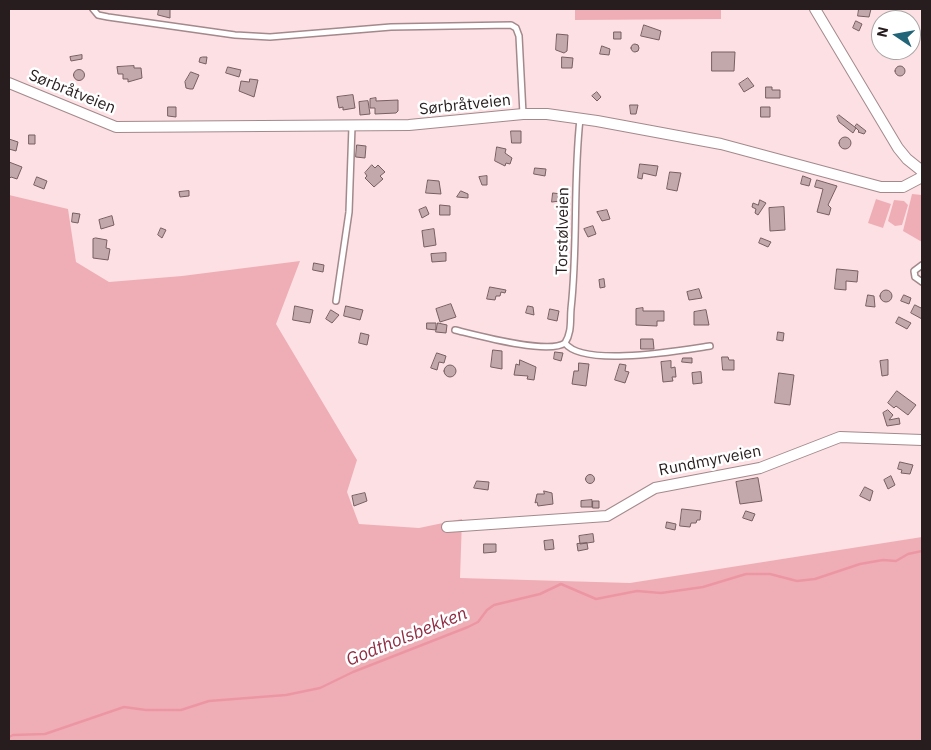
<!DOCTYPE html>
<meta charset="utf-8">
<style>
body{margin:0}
#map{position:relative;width:931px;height:750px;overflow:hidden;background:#fde0e3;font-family:"IBM Plex Sans",sans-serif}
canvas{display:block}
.frame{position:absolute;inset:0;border:10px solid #271d1e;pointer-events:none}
.north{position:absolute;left:871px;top:10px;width:50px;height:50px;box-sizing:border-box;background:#fff;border:1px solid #a9a5a5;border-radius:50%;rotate:282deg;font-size:14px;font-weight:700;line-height:20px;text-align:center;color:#271d1e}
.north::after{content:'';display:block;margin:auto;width:18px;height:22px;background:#236578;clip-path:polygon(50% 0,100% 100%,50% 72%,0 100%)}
</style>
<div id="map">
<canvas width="931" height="750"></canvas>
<div class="frame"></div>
<div class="north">N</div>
</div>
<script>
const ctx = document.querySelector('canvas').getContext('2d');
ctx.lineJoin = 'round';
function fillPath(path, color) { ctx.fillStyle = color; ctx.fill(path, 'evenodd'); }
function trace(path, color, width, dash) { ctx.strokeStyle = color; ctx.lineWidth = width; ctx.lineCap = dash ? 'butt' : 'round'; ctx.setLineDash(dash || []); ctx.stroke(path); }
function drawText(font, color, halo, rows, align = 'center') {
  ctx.font = font + ' "IBM Plex Sans",sans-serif'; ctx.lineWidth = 5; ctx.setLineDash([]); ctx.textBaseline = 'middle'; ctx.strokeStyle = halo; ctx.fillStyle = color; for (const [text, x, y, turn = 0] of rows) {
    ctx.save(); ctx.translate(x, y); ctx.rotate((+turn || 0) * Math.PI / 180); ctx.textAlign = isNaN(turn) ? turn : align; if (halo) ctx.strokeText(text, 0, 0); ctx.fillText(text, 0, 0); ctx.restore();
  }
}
fillPath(new Path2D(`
 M575,9H721V19L575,20Z
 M912,194L922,195V242L903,231Z
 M9,195L68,209L76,262L109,282L182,276L300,261L276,324L357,460L347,492L359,524L419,528L462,519L460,578L630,583L922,537V741H9Z
 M876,199L891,204L883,228L868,223Z
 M894,200L904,201L908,205L902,225L895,226L888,221Z`), '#efaeb6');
trace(new Path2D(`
 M9,737L13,735L45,734L124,707L146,710H181L209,701L286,695L320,688L353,672L468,627L478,622L487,610L494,605L540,594L561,584L596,599L637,591L661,593L703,587L746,574H770L797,581L815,579L860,564L883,560L896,561L908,554L922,551`), '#ed96a3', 2.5);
const building = new Path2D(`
 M159,9H170V18L158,15Z
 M859,9H871L869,17L858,16Z
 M856,21L862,24L859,31L853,28Z
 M644,25L661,31L659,40L641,36Z
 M614,32H621V39H614Z
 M557,34L568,35L567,51L564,53L556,50Z
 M631 48a4 4 0 1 1 8 0a4 4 0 1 1-8 0Z
 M602,46L610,49L609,55L600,54Z
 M712,52H735L734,71H712Z
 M82,55V59L71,61L70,57Z
 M203,57H207L206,64L199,62L200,58Z
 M562,57L573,58L572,68H562Z
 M134,66V68H141L142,78L128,82V79H123V74H118L117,67Z
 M895 71a5 5 0 1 1 10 0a5 5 0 1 1-10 0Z
 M228,67L241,70L239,77L226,73Z
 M73.5 75a5.5 5.5 0 1 1 11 0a5.5 5.5 0 1 1-11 0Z
 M191,72L199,75L193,89H190L186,88L185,82Z
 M748,78L754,86L744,92L739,84Z
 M250,79L258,80L254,97L239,91L241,81L249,82Z
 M766,87H772V90H780V98H766Z
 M597,92L601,97L597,101L592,96Z
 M353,95L355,108L343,110V107L339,108L337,97Z
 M376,98V101L398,100V111L396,113L375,114V108H370V99Z
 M368,101L370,114L360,115L359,102Z
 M630,105H638L636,114H631Z
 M168,107H176V117L168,116Z
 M761,107H770V117H761Z
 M839,115L856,128L853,133L839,122L837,117Z
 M857,124L866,131L864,134L858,132L859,131L855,127Z
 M511,131H521V143H512Z
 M29,135H35V144H29Z
 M839 143a6 6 0 1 1 12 0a6 6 0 1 1-12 0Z
 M9,139L18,142L16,151L9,149Z
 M357,145L366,146L365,158L356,157Z
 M497,147L506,149L505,153L512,158L510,164L506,163L505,166L495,161Z
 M9,162L22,167L17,179L11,177L9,179Z
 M640,164L658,166L656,176L643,173L642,179L638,178Z
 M372,165L375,168L378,165L385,172L380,176L383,179L374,187L365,178L367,176L365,173Z
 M535,168L546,169L545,176L534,174Z
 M670,172L681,173L677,191L667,189Z
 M487,176V185H482L479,177Z
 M803,176L811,179L809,186L801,184Z
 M37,177L47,181L44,189L34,185Z
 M428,180L439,181L441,194L426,193Z
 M817,180L837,186L828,205L831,208L829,215L817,212L823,189L815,187Z
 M189,191V196L180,197L179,192Z
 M461,191L468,194V198L457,197Z
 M553,193L561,194L560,201L552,202Z
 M760,200L766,203L758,215L755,213L756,209L752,207L753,203L758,205Z
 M440,205L450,206V215H440Z
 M426,207L429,214L422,218L419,210Z
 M784,207L785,230L770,231L769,208Z
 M607,210L610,219L602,221L597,212Z
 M73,213L80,214L78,223L72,222Z
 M112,216L114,225L101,229L99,220Z
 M593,226L596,234L588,237L584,229Z
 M161,228L166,230L162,238L158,235Z
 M434,229L436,245L424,247L422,231Z
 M96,238L107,240L106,248L110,249L108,260L93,258V239Z
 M761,238L771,242L768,247L759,243Z
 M446,253V261L432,262L431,254Z
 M314,263L324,265L323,272L313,270Z
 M837,269L858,271L857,282L846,281V290L835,289Z
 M604,279L605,287L600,288L599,280Z
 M490,287L506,290L505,293L501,292L500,296H496L495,300L487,299Z
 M699,289L702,298L689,300L687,292Z
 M880 296a6 6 0 1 1 12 0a6 6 0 1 1-12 0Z
 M868,295L874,296L875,307L866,306Z
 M904,295L911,298L909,304L901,301Z
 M451,304L456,317L440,322L436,309Z
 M915,305L921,308L922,305V319L911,313Z
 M295,306L313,310L310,323L293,320Z
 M346,306L363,310L360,320L344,316Z
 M528,306L533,307L534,315L526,313Z
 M643,308V311H664V321H657V326L636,325V309Z
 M550,309L559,311L557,321L548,319Z
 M331,310L339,315L332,323L326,319Z
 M706,310L709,325H694V312Z
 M899,317L911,323L907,329L896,323Z
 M427,323H436V330L427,329Z
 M438,323L447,325L446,333L436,332Z
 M778,332L784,333L783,341L777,340Z
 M361,333L369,335L367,345L359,343Z
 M641,339H653L654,349H641Z
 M493,350L502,351V369L491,367Z
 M555,352L563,353L561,361L554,359Z
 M437,353L446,356L444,363L439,362L437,370L431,368Z
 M722,357H728L729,360H734V370H723Z
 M683,358H692V363L682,362Z
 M520,360L536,367L534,380L527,379L528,376L514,375L516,364L519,365Z
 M888,360V375L882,376L880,361Z
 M671,361V368L675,367L676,377H672L673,381L663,382L661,362Z
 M579,363L589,364L586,386L572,384L574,371H578Z
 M620,364L626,365L625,371L629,372L625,383L615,380Z
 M444 371a6 6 0 1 1 12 0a6 6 0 1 1-12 0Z
 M701,372L702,383L693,384L692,373Z
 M779,373L794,375L790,405L775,403Z
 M897,391L916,405L908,415L896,406L894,408L888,403Z
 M888,410L893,415L889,420L899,418L900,424L887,426L883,413Z
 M900,462L913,465L910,474L901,473L902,470L898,469Z
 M585.5 479a4.5 4.5 0 1 1 9 0a4.5 4.5 0 1 1-9 0Z
 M891,476L895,485L888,489L884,480Z
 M758,478L762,501L740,504L736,482Z
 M477,481L489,482L488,490L474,488Z
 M865,487L873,491L870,501L860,496Z
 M544,491L552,493L553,504L538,506L537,502L535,503L537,494H544Z
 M365,493L367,501L354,506L352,496Z
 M592,500V507H581V501Z
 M593,501H599V508H593Z
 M682,509L701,511L700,520H697L696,523H691L690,527L680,526Z
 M746,511L755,514L752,521L743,518Z
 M667,522L676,524L675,530L666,528Z
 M593,534L594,542L580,544L579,536Z
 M553,540L554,549L545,550L544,541Z
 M587,543L588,549L578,551L577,544Z
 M484,544H496V552L484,553Z`);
fillPath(building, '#c3a8ab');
trace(building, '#775e61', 1);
const lane = new Path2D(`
 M93,9L98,15L108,17L235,35L270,37L391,27L511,25L516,28L519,36L523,114
 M922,265L914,271L915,277L922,282
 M336,301L349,212L352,126
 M455,330C476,335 548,355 565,343C572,332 570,321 571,309C578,246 573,182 580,119
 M565,343C583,368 682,350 710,346`);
const street = new Path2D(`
 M815,9L898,148L907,159L922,171
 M9,83L116,127L409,125L523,114H547L597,121L721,144L881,187H903L922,177
 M447,527L607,516L655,488L760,468L840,437L922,440`);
trace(lane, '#a3898c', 8);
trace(street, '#a3898c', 12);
trace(lane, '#fff', 5);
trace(street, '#fff', 10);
drawText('16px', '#271d1e', '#fff', [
 ["Sørbråtveien",72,92,22],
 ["Sørbråtveien",465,105,-6],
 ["Torstølveien",563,231,-89],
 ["Rundmyrveien",710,461,-11]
]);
drawText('italic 18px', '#902c44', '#fff', [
 ["Godtholsbekken",407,637,-22]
]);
</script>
